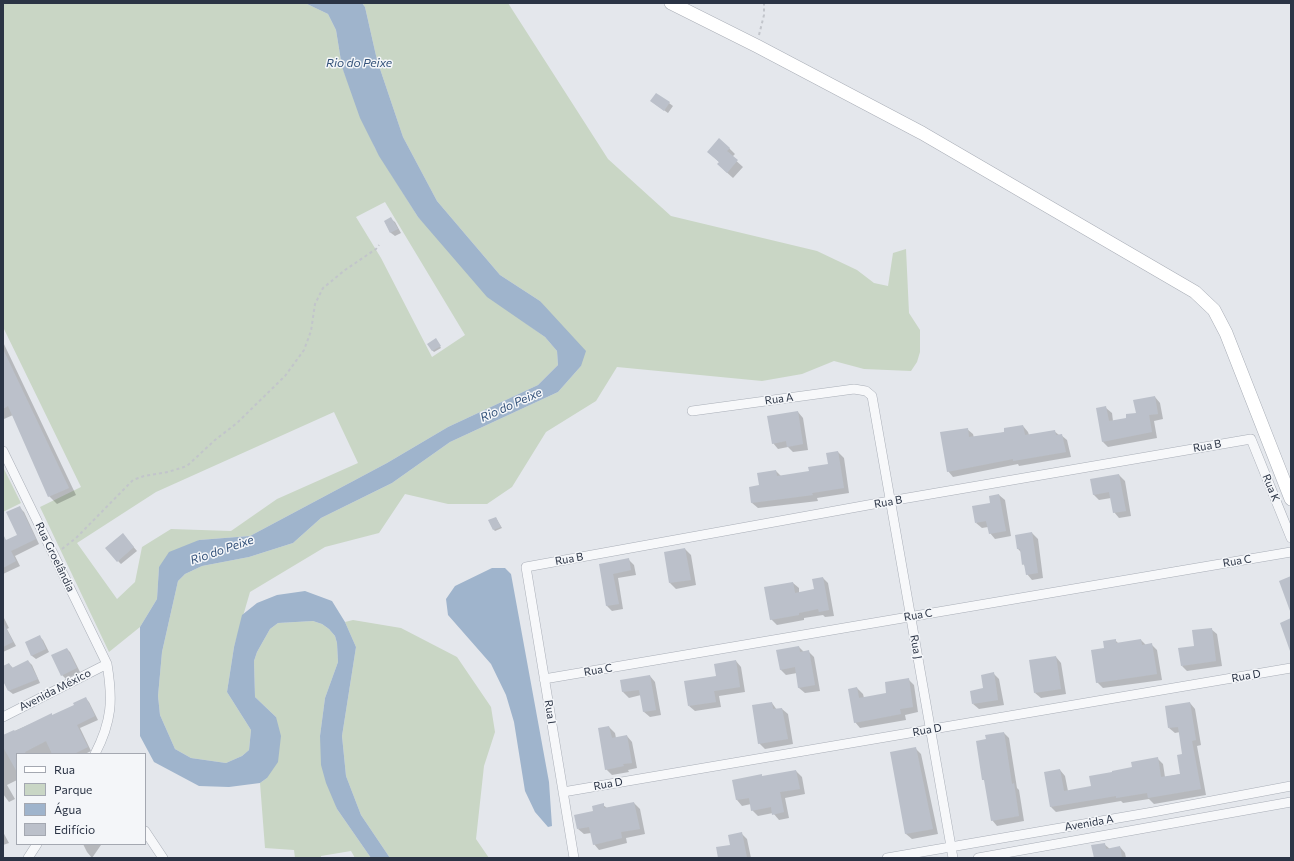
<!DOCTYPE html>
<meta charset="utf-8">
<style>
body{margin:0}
#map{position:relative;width:1294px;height:861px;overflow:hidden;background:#e4e7ec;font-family:Commissioner,sans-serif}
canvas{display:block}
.frame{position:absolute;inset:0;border:4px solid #2b3445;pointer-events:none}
.legend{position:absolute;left:16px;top:753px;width:130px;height:92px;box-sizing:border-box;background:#f4f6f9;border:1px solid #a4a8b1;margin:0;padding:5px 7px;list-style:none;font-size:12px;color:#2b3445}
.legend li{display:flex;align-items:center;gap:8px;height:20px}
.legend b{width:20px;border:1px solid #a4a8b1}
</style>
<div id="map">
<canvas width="1294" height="861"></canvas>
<div class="frame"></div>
<ul class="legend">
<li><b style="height:5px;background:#fff"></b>Rua</li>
<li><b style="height:11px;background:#c9d6c5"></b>Parque</li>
<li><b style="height:11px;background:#9fb4cc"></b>Água</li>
<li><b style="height:11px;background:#bbc0ca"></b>Edifício</li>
</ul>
</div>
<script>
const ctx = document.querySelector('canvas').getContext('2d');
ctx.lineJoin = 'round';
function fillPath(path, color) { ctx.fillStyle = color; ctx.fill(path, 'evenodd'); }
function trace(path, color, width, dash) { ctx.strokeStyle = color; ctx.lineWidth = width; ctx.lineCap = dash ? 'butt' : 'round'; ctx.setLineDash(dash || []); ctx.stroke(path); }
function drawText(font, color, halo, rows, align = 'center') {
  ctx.font = font + ' Commissioner,sans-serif'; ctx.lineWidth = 3; ctx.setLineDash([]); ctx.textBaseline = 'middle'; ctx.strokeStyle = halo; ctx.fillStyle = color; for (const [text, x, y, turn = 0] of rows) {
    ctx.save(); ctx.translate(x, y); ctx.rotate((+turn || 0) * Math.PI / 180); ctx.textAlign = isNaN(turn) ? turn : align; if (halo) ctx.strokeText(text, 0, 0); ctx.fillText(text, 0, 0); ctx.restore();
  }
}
fillPath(new Path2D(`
 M3,3H201L212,4L305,3L328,14L336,30L342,67L375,148L418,217L523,321L545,337L557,351L558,365L538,385L448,427L387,463L250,536L199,540L159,567L157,599L140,627L109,652L40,507L81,487L3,327ZM385,202L465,335L432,357L381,258L356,217ZM334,412L358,463L277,499L231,531L171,529L142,547L135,582L117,599L77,543L156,492Z
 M362,3H508L608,159L671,216L817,251L857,270L874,283L888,286L893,253L906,249L909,313L920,330V352L917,362L911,371L864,369L834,361L802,374L762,381L617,367L596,401L546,432L512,487L487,504H448L405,494L379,533L325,547L250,592L234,647L227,692L251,730L249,750L242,756L226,763L191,758L175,749L160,715L158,696L162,652L178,581L185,574L202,566L249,557L293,543L321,518L392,483L450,442L558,392L581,366L540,301L500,275L437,201L403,137L377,60L365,7Z
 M3,467L21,503L3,512Z
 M353,620L401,628L457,657L491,707L495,732L484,766L476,839L489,858H390L361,815L346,776L342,736L356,647L345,622Z
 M313,621L322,624L329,629L335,636L337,643L338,662L325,698L320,736L337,809L371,858H355L351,851L321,856V858H295L294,850L265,848L260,783L267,778L276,717L255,697L254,661L257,652L270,629L278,623Z`), '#c9d6c5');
fillPath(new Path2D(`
 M305,3H362L365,7L377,60L403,137L437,201L500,275L540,301L586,351L581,366L558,392L450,442L392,483L321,518L293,543L249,557L202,566L185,574L178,581L162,652L158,696L160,715L175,749L191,758L226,763L242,756L249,750L251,730L227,692L234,647L242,615L257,603L277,595L305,591L332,601L345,622L356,647L342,736L346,776L361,815L390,858H371L337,809L326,783L321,765L320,736L325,698L338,662L337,643L335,636L329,629L322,624L313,621L278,623L270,629L257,652L254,661L255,697L276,717L281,736L278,762L267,778L260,783L229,787L199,786L154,762L140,736V627L157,599L159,567L169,552L199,540L250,536L387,463L448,427L538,385L558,365L557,351L545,337L487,297L418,217L379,156L360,118L342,67L336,30L328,14Z
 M492,568H505L511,574L549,782L552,826L548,827L535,812L525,791L514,722L506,695L491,664L448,615L446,599L455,586Z`), '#9fb4cc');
fillPath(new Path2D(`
 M669,103L673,106L668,113L655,104Z
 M729,148L735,154L732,157L743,167L733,178L724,170L720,163L714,157Z
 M391,219L395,222L401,233L395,236L391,233L385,222Z
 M437,341L441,348L434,352L432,350Z
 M3,342L76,495L57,504L49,496L13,415L4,419L3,418Z
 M1155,397L1160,403L1163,419L1154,421L1157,438L1108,447L1103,442L1106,408L1112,413L1113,421L1128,419L1137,414Z
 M798,412L803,418L808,450L793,452L788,447L778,449L773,443Z
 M1023,426L1028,432L1029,435L1054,431L1059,435H1061L1067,440L1071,457L1019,466L1018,464L953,477L948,471L967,429L973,434L974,438L1006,432Z
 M838,452L844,458L849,493L817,498L818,501L758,508L752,503L750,488L760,486L776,471L781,476L810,472L829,465Z
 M1119,475L1125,481L1131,516L1119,518L1114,512L1111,498L1099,500L1093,494Z
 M999,495L1005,500L1011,536L995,539L990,533L988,527L982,528L976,523Z
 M19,507L24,512L39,544L15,556L20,566L3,574V543L19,535Z
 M496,518L502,528L495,531L494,530Z
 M1032,533L1038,539L1043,578L1032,580L1027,574L1026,567L1023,564L1021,552L1018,549Z
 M126,538L137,551L121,564L118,561Z
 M685,549L691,555L696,585L676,589L670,583L665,553Z
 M629,560L634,565L636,575L618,578L623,609L612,611L607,606L600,565Z
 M823,578L828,583L834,616L825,617L823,615L804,618V620L777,625L771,619L793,583L799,588V593L815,590Z
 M3,616L9,628L7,629L16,646L3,652Z
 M1211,629L1217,634L1222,666L1187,671L1182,666Z
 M39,636L43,640L49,652L36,659L32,656L26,643Z
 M1115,640L1119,644L1141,640L1146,645L1151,644L1157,650L1162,680L1103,688L1097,682Z
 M799,647L804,652L808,651L814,657L820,691L805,693L799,688L797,673L786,675L780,669Z
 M67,649L70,652L80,672L66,679L62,675Z
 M1056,657L1061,663L1066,694L1041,698L1035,693Z
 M28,661L32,665L40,683L13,694L9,691L3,679V667L9,664L13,668Z
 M736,661L741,667L745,692L719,696L721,707L695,711L689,706L717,677Z
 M994,674L999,679L1004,705L979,709L973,704Z
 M650,676L655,682L661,715L650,717L644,712L641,695L629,698L623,692L621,681Z
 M908,679L914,685L918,712L905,715L906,720L860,728L855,722L857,688L863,694L864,698L888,694Z
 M85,698L89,702L98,720L80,728L91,751L85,754H17V780L7,785L15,799L9,802L3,794V736L51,715L53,716L75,705Z
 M772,703L777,710L782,709L788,714L793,744L765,749L759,743Z
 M1190,703L1195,709L1201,745L1197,746L1206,795L1154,804L1149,799L1123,803L1121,801L1056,812L1051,807L1060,770L1065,776L1068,791L1092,787L1133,768L1157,758L1163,764L1165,777L1181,774L1183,755L1180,732L1175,733L1169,728Z
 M609,727L615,733L616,738L627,736L632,742L637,768L628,770L629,772L612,775L606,769Z
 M1004,733L1009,738L1017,788L1019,790L1024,821L997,826L992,820L986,782L983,779L987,740Z
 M916,749L921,754L938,834L912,839L906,834Z
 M796,771L802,777L805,794L785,798L789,818L779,820L773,813L758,816L752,810L751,804L742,806L737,800L733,781L763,777Z
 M634,803L640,809L645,834L626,838L627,843L599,850L594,844L591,833L584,834L578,829L594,812L603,805L607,808Z
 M3,832L9,843L3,845Z
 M742,834L747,839L751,858H719Z
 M83,844H101V845L92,858L87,852Z
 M1104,844L1110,849L1120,847L1125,853L1126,858H1095Z`), '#0003');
fillPath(new Path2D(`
 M656,93L670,102L664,111L650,101Z
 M719,138L730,148L727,151L738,160L727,173L717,164L719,162L707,152Z
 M391,217L398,229L390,233L384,221Z
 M436,338L441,346L432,351L427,344Z
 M3,349L69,488L48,497L8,406L3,409Z
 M1155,396L1158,414L1149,415L1152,432L1102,442L1096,408L1106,406L1109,421L1126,418V414L1136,413L1133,400Z
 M798,411L803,444L787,447L786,441L772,444L767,416Z
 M1023,425L1025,435L1055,430L1056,435L1062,434L1066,452L1013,461V459L947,472L940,432L968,428L969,437L1004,432V428Z
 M838,451L844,488L812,493L813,495L751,503L749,487L759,485L757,473L776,470L777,476L809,471L808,467L828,464L826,453Z
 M1119,474L1126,511L1113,513L1109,492L1093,495L1090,479Z
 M999,494L1006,531L989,534L986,521L975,523L972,506L990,503L989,496Z
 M20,506L36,539L11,551L16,561L3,568V534L6,540L17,535L6,512Z
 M496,517L501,527L493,530L488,520Z
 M1032,532L1038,573L1026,575L1024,564L1022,565L1020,549H1017L1015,535Z
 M123,533L134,547L117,562L105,548Z
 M685,548L691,580L669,583L664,552Z
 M629,558L631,570L613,574L619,604L606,606L599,564Z
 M1291,576V611H1290L1279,581Z
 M823,577L829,610L819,612L818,609L799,613V615L770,620L764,587L793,582L795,593L814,589L812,579Z
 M1291,618V651H1290L1280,623Z
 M3,622L13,642L3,647Z
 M1212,628L1216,661L1181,666L1178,648L1194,646L1192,630Z
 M40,635L46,649L31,656L25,642Z
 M1116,639V643L1141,639L1142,645L1152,643L1157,674L1096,683L1091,650L1104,648L1103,641Z
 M799,646L800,652L809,650L815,685L798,688L795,667L780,670L776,650Z
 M67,648L77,668L61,676L51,655Z
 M1056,656L1061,689L1034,693L1029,660Z
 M28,660L38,679L8,691L3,681V666L9,663L12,668Z
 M736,660L740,687L714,691L716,702L688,706L684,681L716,676L714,664Z
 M994,672L998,700L972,704L970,691L983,688L981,675Z
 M650,675L656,710L643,712L639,690L622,692L620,680Z
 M909,678L913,707L900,709L901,714L854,723L848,689L857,687L859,698L886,693L885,682Z
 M86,697L95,716L77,725L88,747L74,754H52L46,741L25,752L26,754H17V772L3,747V735L14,730L15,731L52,713V715L74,705L73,703Z
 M772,702L773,709L782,708L788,739L758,744L752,705Z
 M1190,702L1196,740L1192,741L1201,789L1148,798L1147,793L1116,798V796L1050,807L1044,772L1060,769L1064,791L1091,786L1089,776L1112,772V771L1132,767L1131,762L1158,757L1161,777L1180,774L1177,755L1182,754L1178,727L1168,728L1165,706Z
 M609,726L612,738L627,735L632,763L623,764L624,766L605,770L598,728Z
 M1004,732L1012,784L1014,783L1019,816L991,821L984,780H982L976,741L986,739L985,735Z
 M916,747L933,829L905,834L890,752Z
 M796,770L800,789L780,792L784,812L772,815L771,807L751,811L749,798L736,800L732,780L762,774V776Z
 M634,802L640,829L621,832L622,838L593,845L589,827L577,829L574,815L593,811L592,806L604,803V808Z
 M742,832L747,858H718L716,847L730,845L728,835Z
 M1105,843L1106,849L1120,846L1122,858H1094L1091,845Z`), '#bbc0ca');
const street = new Path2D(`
 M692,411L854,389L866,391L872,396L953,858
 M3,451L107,664C113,700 112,721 95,754
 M544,679L1291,552
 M3,717L107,664
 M563,792L1291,668
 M145,831L163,858
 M28,858L37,844
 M574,858L526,567L890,501L1251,439L1291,538
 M887,858L1153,812L1291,786
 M978,858L1291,802`);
const secondary = new Path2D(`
 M671,3L757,46L922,133L1195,292L1214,310L1226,333L1291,499`);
trace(street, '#a9aeb7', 10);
trace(secondary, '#a9aeb7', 14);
trace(new Path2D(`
 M759,35L764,15V3
 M62,549L76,538L133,480L144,476L168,472L187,466L215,440L237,423L285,376L304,350L311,331L315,304L323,288L345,270L376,249L379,245`), '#c2c5cb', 2, [3, 3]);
trace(street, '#f7f8fa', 9);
trace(secondary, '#fff', 13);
drawText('11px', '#2b3445', '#f4f6f9', [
 ["Rua A",779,399,-8],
 ["Rua B",1207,446,-10],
 ["Rua K",1271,488,68],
 ["Rua B",888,502,-10],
 ["Rua Groelândia",55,557,64],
 ["Rua B",569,559,-10],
 ["Rua C",1237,561,-10],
 ["Rua C",918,615,-10],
 ["Rua J",916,647,80],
 ["Rua C",598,670,-10],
 ["Rua D",1246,676,-10],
 ["Avenida México",55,690,-27],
 ["Rua I",550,712,81],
 ["Rua D",927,730,-10],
 ["Rua D",608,784,-10],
 ["Avenida A",1089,823,-10]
]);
drawText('italic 12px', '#34527a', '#f4f6f9', [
 ["Rio do Peixe",359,63],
 ["Rio do Peixe",511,405,-24],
 ["Rio do Peixe",222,550,-19]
]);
</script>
